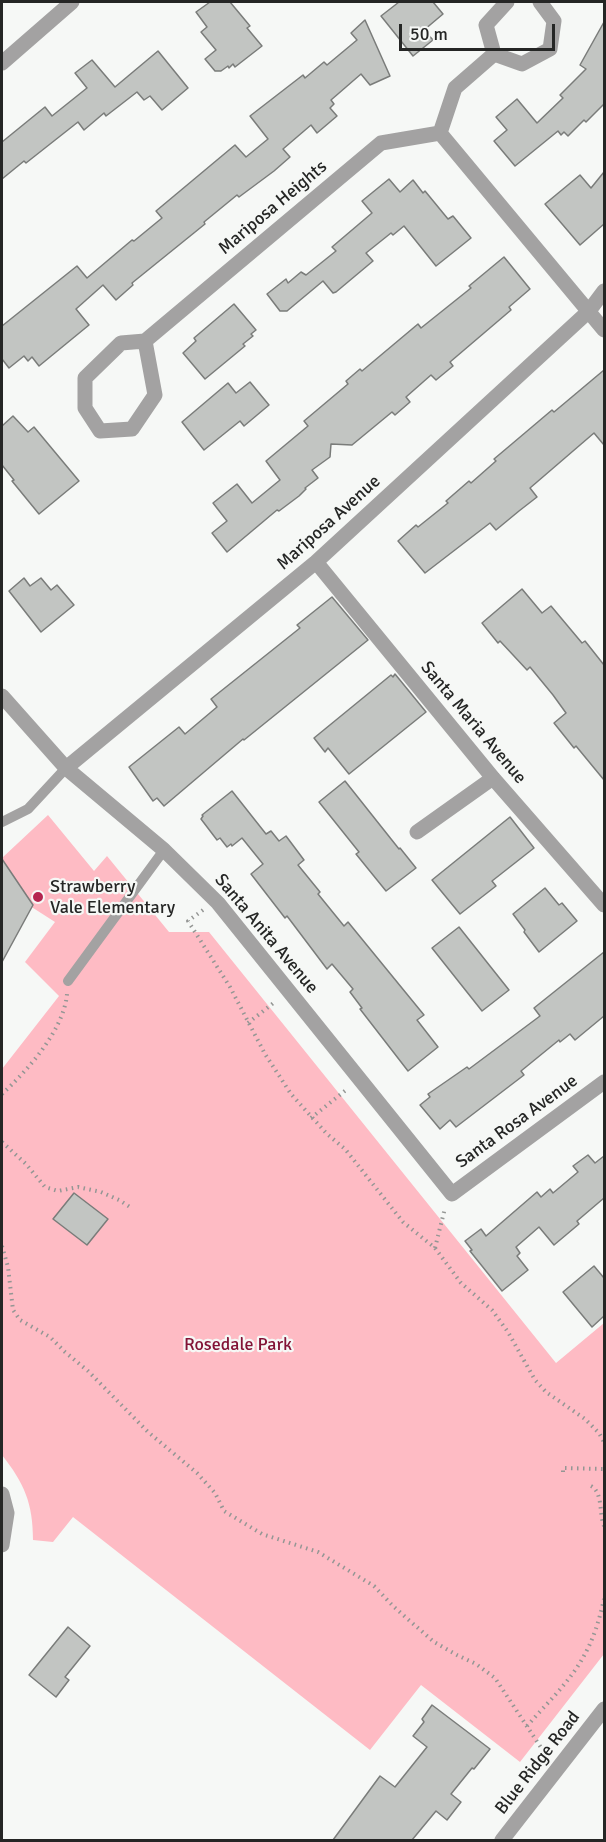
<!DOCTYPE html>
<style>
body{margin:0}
#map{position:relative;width:606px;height:1842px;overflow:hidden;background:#f6f8f6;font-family:Signika,sans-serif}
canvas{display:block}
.frame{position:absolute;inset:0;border:3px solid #252625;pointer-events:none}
.scale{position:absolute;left:399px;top:24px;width:156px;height:27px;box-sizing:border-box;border:3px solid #252625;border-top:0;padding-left:8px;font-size:18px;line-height:21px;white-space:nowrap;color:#252625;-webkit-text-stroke:4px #f6f8f6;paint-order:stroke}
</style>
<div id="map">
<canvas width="606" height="1842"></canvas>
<div class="frame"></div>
<div class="scale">50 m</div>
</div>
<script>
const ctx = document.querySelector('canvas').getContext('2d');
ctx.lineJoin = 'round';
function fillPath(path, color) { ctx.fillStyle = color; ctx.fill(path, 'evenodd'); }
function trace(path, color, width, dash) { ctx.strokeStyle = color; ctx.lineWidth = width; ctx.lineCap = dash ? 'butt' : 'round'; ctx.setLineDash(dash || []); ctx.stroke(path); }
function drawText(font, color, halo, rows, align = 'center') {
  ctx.font = font + ' Signika,sans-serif'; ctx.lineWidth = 4.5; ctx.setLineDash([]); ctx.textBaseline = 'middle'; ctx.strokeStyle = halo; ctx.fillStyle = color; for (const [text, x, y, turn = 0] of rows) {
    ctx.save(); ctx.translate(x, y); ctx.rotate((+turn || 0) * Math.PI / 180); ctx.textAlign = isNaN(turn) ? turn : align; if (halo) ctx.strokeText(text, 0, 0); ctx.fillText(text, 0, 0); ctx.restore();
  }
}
fillPath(new Path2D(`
 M48,815L94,871L107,856L169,932H209L556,1363L604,1323V1654L520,1762L421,1685L370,1750L73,1517L53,1542L33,1540C33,1503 24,1483 2,1455V1069L59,996L25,962L55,922L16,897L21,886L2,876V858Z`), '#febbc4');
const building = new Path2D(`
 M210,2H230L250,26L247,28L262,46L235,67L233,64L229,68L228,66L221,71H215L205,59L216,50L201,32L207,27L196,12Z
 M399,2H433L443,14L424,30L433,40L413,56L381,16Z
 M365,20L390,76L370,85L361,74L331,100L334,104L330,108L337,116L317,133L311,125L283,149L290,157L274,171L239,197L237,195L204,222L205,224L132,283L133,285L116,300L103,285L76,309L89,325L39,366L32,357L28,361L24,356L9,368L2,359V326L77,266L87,278L132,240L134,241L162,218L156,211L235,145L246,157L268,139L250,116L303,75L305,78L324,62L327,65L357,40L351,33Z
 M604,22V104L586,122L584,120L568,136L564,132L561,135L558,131L515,166L494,141L507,130L496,117L517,99L537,123L563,98L560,95L586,69L580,65Z
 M158,51L188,88L162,110L150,96L144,100L137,92L106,116L104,113L84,130L78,122L26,163L24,161L2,179V142L45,107L52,116L87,88L75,73L92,60L115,87Z
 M604,172V224L580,245L545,204L580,175L591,188Z
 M389,179L400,192L413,180L423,193L425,191L448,219L453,216L471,238L436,266L404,226L393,235L391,233L366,253L373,261L336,292L333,293L323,281L287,311H280L267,294L286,279L288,283L301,272L306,275L336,251L332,247L372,213L362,201Z
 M504,257L530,289L509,307L511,310L450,362L453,366L436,380L431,375L406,397L410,402L395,415L392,412L352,445L331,444L330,457L312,470L318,478L305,488L306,489L299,496L279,511L277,510L227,552L212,533L227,521L213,503L237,484L252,503L280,480L266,461L308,426L304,421L348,384L346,381L360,369L362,371L418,324L421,328L471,288L469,286Z
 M234,304L256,330L251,334L253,336L243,344L245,346L205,379L183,353L196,341L194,338Z
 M604,370V445L594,433L530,488L537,497L519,511L496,530L490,523L425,573L398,541L416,525L418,527L448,503L446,501L469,481L471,483L496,461L494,459L513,443L552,410L554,412Z
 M250,382L269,405L244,426L240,421L204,450L182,422L228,383L236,393Z
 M13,416L28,432L34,427L79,481L39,514L12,481L14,480L2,465V426Z
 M24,578L30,586L41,578L51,590L57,585L74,605L41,632L9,591Z
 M522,589L542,613L551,606L582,643L585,641L604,665V780L576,746L574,748L554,723L566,713L553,695L530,667L527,670L500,641L498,643L482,623Z
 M332,597L368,640L244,740L243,739L164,806L157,798L153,801L129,767L179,727L185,734L217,707L211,699L300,628L297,625Z
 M395,674L426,712L349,774L328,748L325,752L314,738L391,675L393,677Z
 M345,781L399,849L400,848L416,868L386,891L356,854L359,852L319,802Z
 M232,791L266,834L271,831L279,841L286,836L304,860L298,865L320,892L318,894L344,926L348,922L424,1015L417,1020L438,1047L408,1071L360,1009L362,1008L350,992L353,989L332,964L327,969L287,916L285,918L251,874L263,864L242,838L232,846L231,844L227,847L220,838L217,840L201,819L203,816L202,815Z
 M510,817L534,848L492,881L496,886L460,914L432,880Z
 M2,859L33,905L2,962Z
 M545,888L559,905L562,903L577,921L539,952L524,932L525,930L513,914Z
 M459,927L509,990L482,1011L432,948Z
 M604,952V1016L575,1040L570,1034L560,1042L559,1040L521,1071L524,1075L456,1127L450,1120L440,1129L420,1105L430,1097L428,1094L467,1067L469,1069L540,1016L534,1008Z
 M588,1155L595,1163L604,1156V1198L577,1221L579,1224L554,1245L539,1227L516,1247L520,1253L517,1256L528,1270L502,1291L470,1251L472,1250L465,1241L481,1229L486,1236L537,1192L541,1197L550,1189L553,1193L578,1172L573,1166Z
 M74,1193L108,1219L87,1245L53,1219Z
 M594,1266L604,1278V1316L592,1327L563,1292Z
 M68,1627L90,1646L65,1677L69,1680L56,1697L29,1675Z
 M432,1705L490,1749L474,1769L472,1768L451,1794L461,1802L447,1820L436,1811L412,1840H333L380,1776L395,1787L427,1747L413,1736L424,1722L422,1719Z`);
fillPath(building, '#c2c5c2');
trace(building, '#7a7c7a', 1.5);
trace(new Path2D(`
 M203,910L188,921L230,987L265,1054L291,1094L327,1134L345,1149L403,1222L435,1248L461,1283L492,1310L508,1332L535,1380L546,1392L585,1419L599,1433L604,1442
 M248,1023L276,1001
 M2,1094C27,1071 64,1030 67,994
 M311,1118L346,1090
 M2,1142L26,1164L45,1187L58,1191L78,1187L101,1192L119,1200L130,1207
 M2,1246L8,1267L13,1310L20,1320L50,1337L65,1352L88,1371L148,1432L197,1473L215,1493L224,1511L262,1534L318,1552L374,1586L394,1607L434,1642L457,1655L476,1664L495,1678L546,1755
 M435,1248L445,1208
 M563,1472V1468L604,1469
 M591,1486C603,1492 599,1514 604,1526
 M527,1726C547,1703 572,1680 586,1652C595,1635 600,1617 604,1599`), '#949694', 4, [1.5, 4.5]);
trace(new Path2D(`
 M2,822L28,809L66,768
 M68,981L164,850`), '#a3a2a2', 10);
trace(new Path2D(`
 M494,54L522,64L550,49L554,21L540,2
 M494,54L486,25L507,2
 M2,63L72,2
 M440,133L604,330
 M440,133L455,88L494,54
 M145,341L155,395L132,429L100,431L85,408V378L121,343L145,341L381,143L440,133
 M316,562L493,778L604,905
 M2,696L66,768L164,850L218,903L452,1194L604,1082
 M66,768L316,562L589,311L604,291
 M417,832L493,778
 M2,1494L7,1513L2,1545
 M502,1840L604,1709`), '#a3a2a2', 15);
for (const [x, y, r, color] of [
 [38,897,6,"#b52550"]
]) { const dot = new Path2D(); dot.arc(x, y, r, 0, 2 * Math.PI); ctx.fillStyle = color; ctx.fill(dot); trace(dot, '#f6f8f6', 2); }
drawText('18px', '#252625', '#f6f8f6', [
 ["Mariposa Heights",273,208,-40],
 ["Mariposa Avenue",329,523,-42],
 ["Santa Maria Avenue",473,723,50],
 ["Santa Anita Avenue",266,934,50],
 ["Santa Rosa Avenue",517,1122,-36],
 ["Blue Ridge Road",538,1763,-52]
]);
drawText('18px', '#252625', '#f6f8f6', [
 ["Strawberry",50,887],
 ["Vale Elementary",50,908]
], 'left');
drawText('18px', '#821336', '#f6f8f6', [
 ["Rosedale Park",238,1345]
]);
</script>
